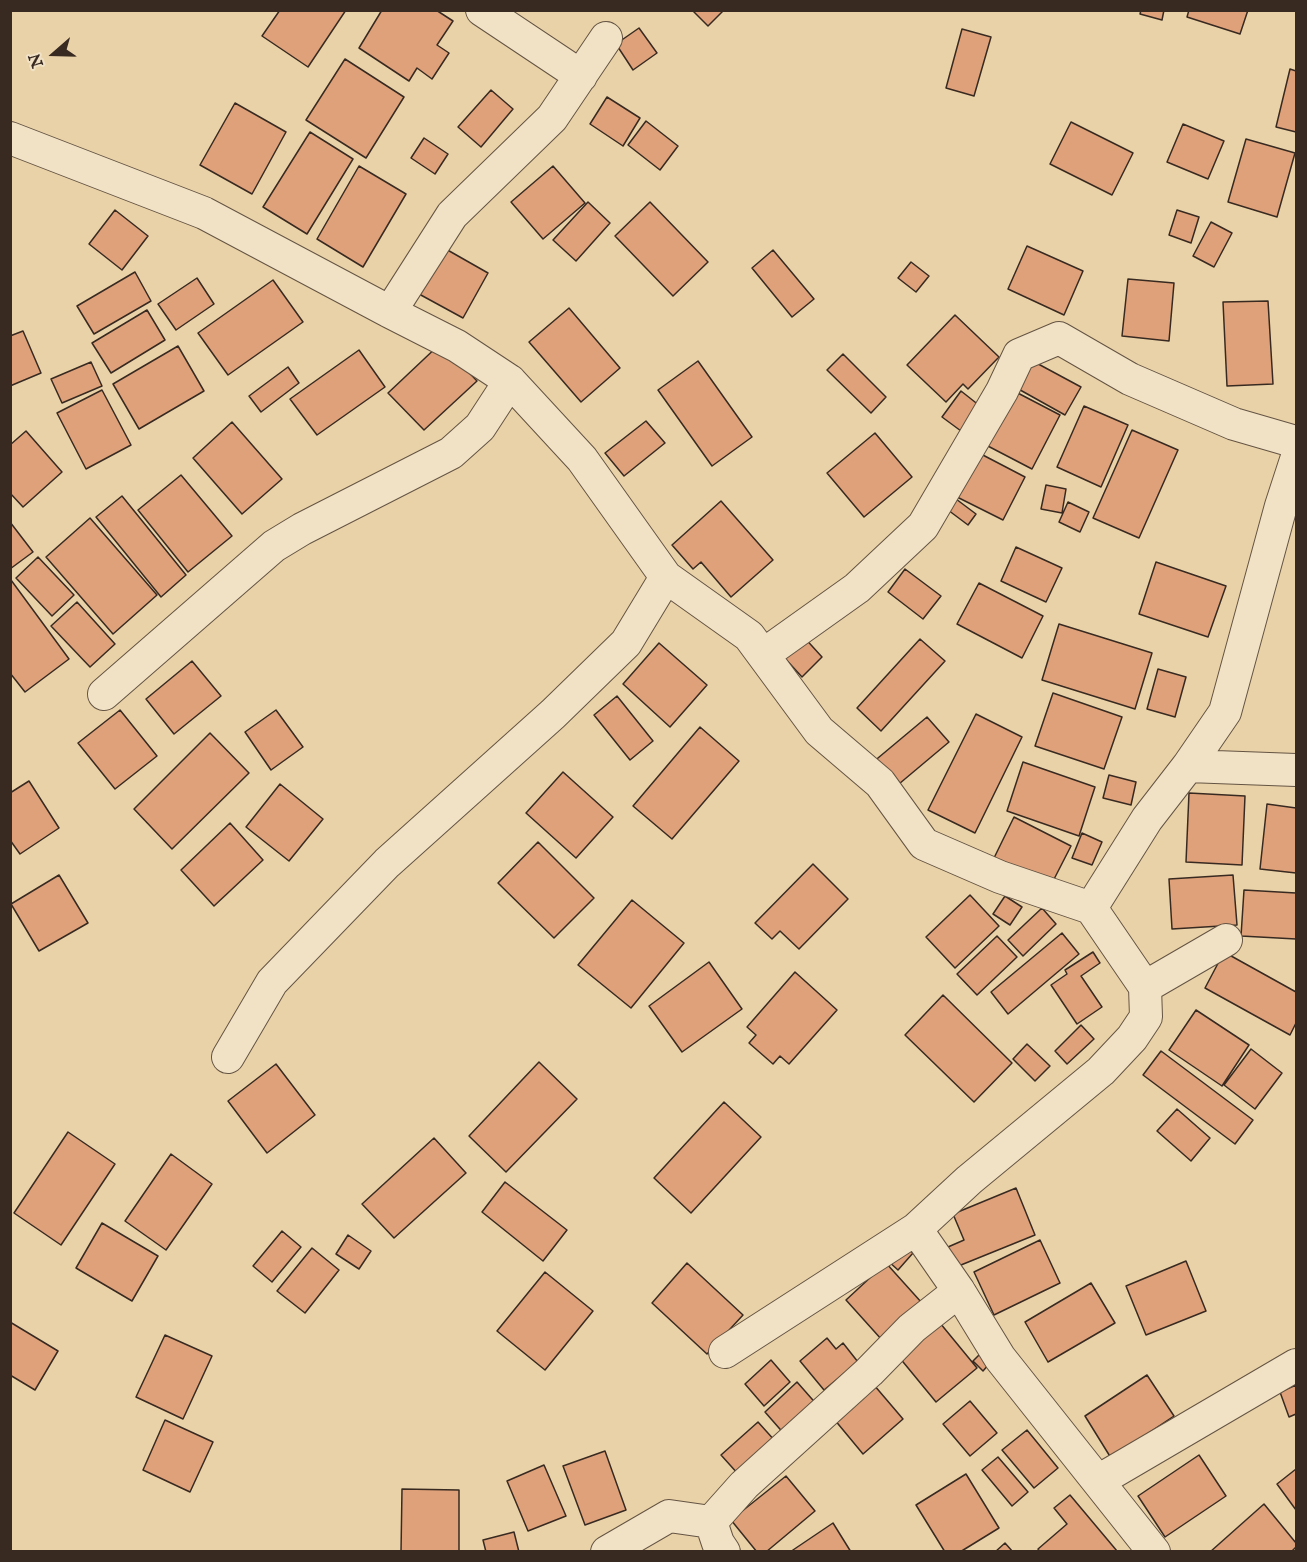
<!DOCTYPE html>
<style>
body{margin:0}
#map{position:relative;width:1307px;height:1562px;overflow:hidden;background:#ead2a8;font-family:"IM FELL English",serif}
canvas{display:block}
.frame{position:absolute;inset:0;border:12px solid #382a21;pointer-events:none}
.north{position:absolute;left:24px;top:24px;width:60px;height:60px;-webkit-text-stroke:4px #f1e2c6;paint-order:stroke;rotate:250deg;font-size:16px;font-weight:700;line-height:24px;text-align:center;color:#382a21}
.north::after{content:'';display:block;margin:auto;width:21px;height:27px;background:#382a21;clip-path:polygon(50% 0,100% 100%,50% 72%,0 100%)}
</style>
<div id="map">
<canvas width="1307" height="1562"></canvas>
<div class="frame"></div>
<div class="north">N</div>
</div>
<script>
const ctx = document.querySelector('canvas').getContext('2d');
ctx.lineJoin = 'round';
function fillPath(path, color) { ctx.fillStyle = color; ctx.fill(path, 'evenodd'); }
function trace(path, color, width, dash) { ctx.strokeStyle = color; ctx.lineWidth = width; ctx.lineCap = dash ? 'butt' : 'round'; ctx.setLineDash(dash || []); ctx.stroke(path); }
const building = new Path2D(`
 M280,10H346L308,67L262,36Z
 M382,10H436L453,21L437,45L449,53L432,79L417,68L409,81L359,48Z
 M692,10H724L708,26Z
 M1141,10H1164L1162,20L1140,14Z
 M1189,10H1248L1240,34L1187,17Z
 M639,28L657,53L633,70L616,44Z
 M962,29L991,37L974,96L946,88Z
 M345,59L404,97L366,158L306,120Z
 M1290,69L1296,71V132L1276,127Z
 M491,90L513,109L481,147L458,127Z
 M607,97L640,118L623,146L590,124Z
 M235,103L286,132L252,194L200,165Z
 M646,121L678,146L660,170L628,145Z
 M1071,122L1133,153L1112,195L1050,164Z
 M1183,124L1224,141L1208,179L1167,162Z
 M310,132L353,159L307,234L263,207Z
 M424,138L448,154L435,174L411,158Z
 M1246,139L1295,153L1277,217L1228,202Z
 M359,166L406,194L363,267L317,239Z
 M553,166L585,203L543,239L511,202Z
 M588,202L610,223L576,261L553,240Z
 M650,202L708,262L673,296L615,236Z
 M115,210L148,236L122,270L89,244Z
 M1177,210L1199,217L1191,243L1169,235Z
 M1211,222L1232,233L1214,267L1193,256Z
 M1027,246L1083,271L1064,315L1008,289Z
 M444,248L488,273L463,318L419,294Z
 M773,250L814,299L792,317L752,268Z
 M911,262L929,276L916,292L898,278Z
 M135,272L151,301L94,334L77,306Z
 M197,278L214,304L176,330L158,304Z
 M1128,279L1174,283L1169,341L1122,336Z
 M273,280L303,322L228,375L198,333Z
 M1268,301L1273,384L1227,386L1223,302Z
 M569,308L620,368L581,402L529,342Z
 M147,310L165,340L111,373L92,343Z
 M955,315L999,357L968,389L963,384L946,402L907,365Z
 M23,331L41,373L10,386V336Z
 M441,343L477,381L424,430L388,393Z
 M178,346L204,391L139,429L113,384Z
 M359,350L385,387L317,435L290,399Z
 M843,354L886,397L871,413L827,370Z
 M1029,359L1081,387L1065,415L1013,386Z
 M698,361L752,437L712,466L658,390Z
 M91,362L102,386L62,403L51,379Z
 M288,367L299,383L261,412L249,396Z
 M102,390L131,445L86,469L57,413Z
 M1012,390L1060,415L1032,469L984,444Z
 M961,391L980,406L961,431L942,417Z
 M1084,406L1128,425L1101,487L1057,467Z
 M646,421L665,443L624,476L605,453Z
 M232,422L282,479L242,514L193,458Z
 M1132,430L1178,450L1139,538L1093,518Z
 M26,431L62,472L23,507L10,493V445Z
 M875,433L912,477L864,517L827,473Z
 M979,453L1025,477L1003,520L957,497Z
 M181,475L232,536L188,572L138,510Z
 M1046,485L1066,489L1062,513L1041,509Z
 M122,496L186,575L161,597L96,517Z
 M952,496L976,514L968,525L944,507Z
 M721,501L773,560L731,597L701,562L693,569L672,545Z
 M1068,502L1089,512L1080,532L1059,522Z
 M90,518L157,595L113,634L46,557Z
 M10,522L33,552L10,569Z
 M1016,547L1062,568L1046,602L1001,581Z
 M38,557L74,595L52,616L16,578Z
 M1156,562L1226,586L1208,637L1139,614Z
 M905,569L941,596L923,619L888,592Z
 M11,580L69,659L25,692L10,673Z
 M979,583L1043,616L1022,658L957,624Z
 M77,602L115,644L90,667L51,626Z
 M1059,624L1152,653L1135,709L1042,680Z
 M802,635L822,657L802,677L781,654Z
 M920,639L945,661L881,731L857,708Z
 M659,643L707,685L670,727L623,684Z
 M192,661L221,696L174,734L146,699Z
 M1158,669L1186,677L1175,717L1147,709Z
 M1053,693L1122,717L1104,769L1035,746Z
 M617,696L653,741L630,760L594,715Z
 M120,710L157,756L115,789L78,743Z
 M276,710L303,747L271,770L245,732Z
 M976,714L1022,737L975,833L928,810Z
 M927,717L949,742L893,789L872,763Z
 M700,727L739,761L672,839L633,806Z
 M210,733L249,773L172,849L134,809Z
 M1023,762L1095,787L1079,836L1007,811Z
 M563,772L613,817L576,858L526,813Z
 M1109,775L1136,782L1131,805L1103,798Z
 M29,781L59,828L20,854L10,840V793Z
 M280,784L323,819L289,861L246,827Z
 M1189,793L1245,796L1242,865L1186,862Z
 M1267,804L1296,808V873L1260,869Z
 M1014,817L1071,846L1050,887L994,858Z
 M230,823L263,860L214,906L181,870Z
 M1082,833L1102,842L1092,865L1072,858Z
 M538,842L594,898L554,938L498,883Z
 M813,864L848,899L799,949L780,931L772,939L755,923Z
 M59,875L88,923L39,951L11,904Z
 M1233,875L1237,925L1172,929L1169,879Z
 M1244,890L1296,893V939L1241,936Z
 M970,895L999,926L955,968L926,937Z
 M1005,896L1022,907L1010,925L993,914Z
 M632,900L684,943L631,1008L578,965Z
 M1042,908L1056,924L1023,956L1008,940Z
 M1062,933L1079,954L1008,1014L991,992Z
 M997,936L1017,957L977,995L957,974Z
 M1093,952L1100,963L1081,976L1102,1007L1077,1024L1051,985L1067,974L1065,970Z
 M1224,952L1296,992V1023L1290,1035L1205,988Z
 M709,962L742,1009L682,1052L649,1006Z
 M795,972L837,1010L789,1064L780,1056L773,1064L749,1043L756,1035L747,1027Z
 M943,995L1012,1063L974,1102L905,1035Z
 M1196,1010L1249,1045L1222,1086L1169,1050Z
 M1081,1025L1094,1039L1067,1064L1055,1051Z
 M1027,1044L1050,1066L1035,1081L1013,1059Z
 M1251,1049L1282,1073L1255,1109L1224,1085Z
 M1161,1051L1253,1120L1235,1144L1143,1075Z
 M539,1062L577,1099L506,1172L469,1136Z
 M276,1064L315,1115L267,1153L228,1101Z
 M724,1102L761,1137L691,1213L654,1178Z
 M1177,1109L1210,1138L1191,1161L1157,1131Z
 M68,1132L115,1164L61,1245L14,1213Z
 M434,1138L466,1173L394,1238L362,1204Z
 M171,1154L212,1184L166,1250L125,1221Z
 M505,1182L567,1230L543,1261L482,1212Z
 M1016,1188L1035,1235L956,1267L948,1247L964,1240L953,1214Z
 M102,1223L158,1256L132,1301L76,1268Z
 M282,1231L301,1247L272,1282L253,1266Z
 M348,1235L371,1251L359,1269L336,1254Z
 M1040,1240L1060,1283L994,1315L974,1272Z
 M902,1243L913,1253L898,1270L887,1260Z
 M312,1248L339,1270L305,1313L277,1291Z
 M1186,1261L1206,1311L1146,1335L1126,1286Z
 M687,1263L743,1315L707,1354L652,1303Z
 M886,1263L922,1303L882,1340L846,1300Z
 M545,1272L593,1311L545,1370L497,1331Z
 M1091,1283L1115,1323L1048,1362L1025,1322Z
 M10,1322L58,1351L35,1390L10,1375Z
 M940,1323L977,1368L936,1402L899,1357Z
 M165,1335L212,1356L183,1419L136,1397Z
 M827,1338L836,1349L843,1343L858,1362L824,1390L800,1361Z
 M986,1348L996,1356L983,1371L973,1361Z
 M771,1360L790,1382L764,1406L745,1384Z
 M1147,1375L1174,1416L1111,1458L1085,1416Z
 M797,1382L819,1407L786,1436L765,1412Z
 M874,1385L903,1419L863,1454L834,1419Z
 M1296,1385V1414L1289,1417L1280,1392Z
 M970,1401L997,1433L970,1456L943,1424Z
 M165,1420L213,1442L190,1492L143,1470Z
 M758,1422L776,1442L739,1475L721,1455Z
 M1027,1430L1058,1468L1034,1488L1002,1450Z
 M605,1451L626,1510L585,1525L563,1466Z
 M1199,1455L1226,1496L1165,1537L1138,1496Z
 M998,1457L1028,1492L1012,1506L982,1470Z
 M544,1465L566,1516L528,1531L507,1481Z
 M1296,1469V1510L1277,1484Z
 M966,1474L999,1528L960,1552H945L916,1505Z
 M786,1476L815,1511L766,1552H757L731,1520Z
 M402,1489L459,1490V1552H401Z
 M1070,1495L1117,1551V1552H1040L1038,1549L1067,1524L1054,1508Z
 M1264,1504L1296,1543V1547L1291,1552H1210Z
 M833,1523L851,1552H790Z
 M514,1532L519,1552H486L483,1540Z
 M1005,1543L1013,1552H995Z`);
fillPath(building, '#dea179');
trace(building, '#382a21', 1.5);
const minor = new Path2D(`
 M482,10L581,76
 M10,138L204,213L390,312L457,346L510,381L582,459L666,577L749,636L819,731L880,783L924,844L1000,877L1091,908L1145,987L1146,1017L1132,1038L1101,1071L969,1180L916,1229L725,1352
 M390,312L452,215L552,118L606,38
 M763,655L857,588L923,526L1002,391L1019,355L1059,338L1130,379L1234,424L1296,442
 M104,694L274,546L302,529L451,453L480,427L510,381
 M1188,766L1296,770
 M1091,908L1147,819L1188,766L1225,712L1281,506L1296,460
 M1145,987L1226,940
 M228,1057L272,982L387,863L553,714L626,643L666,577
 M916,1229L959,1291L1000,1358L1154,1552
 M1098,1481L1296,1365
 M711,1522L744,1485L869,1372L912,1328L959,1291
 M711,1522L718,1543L724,1552
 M607,1552L669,1516L711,1522`);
trace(minor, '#645443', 34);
trace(minor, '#f1e2c6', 32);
</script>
